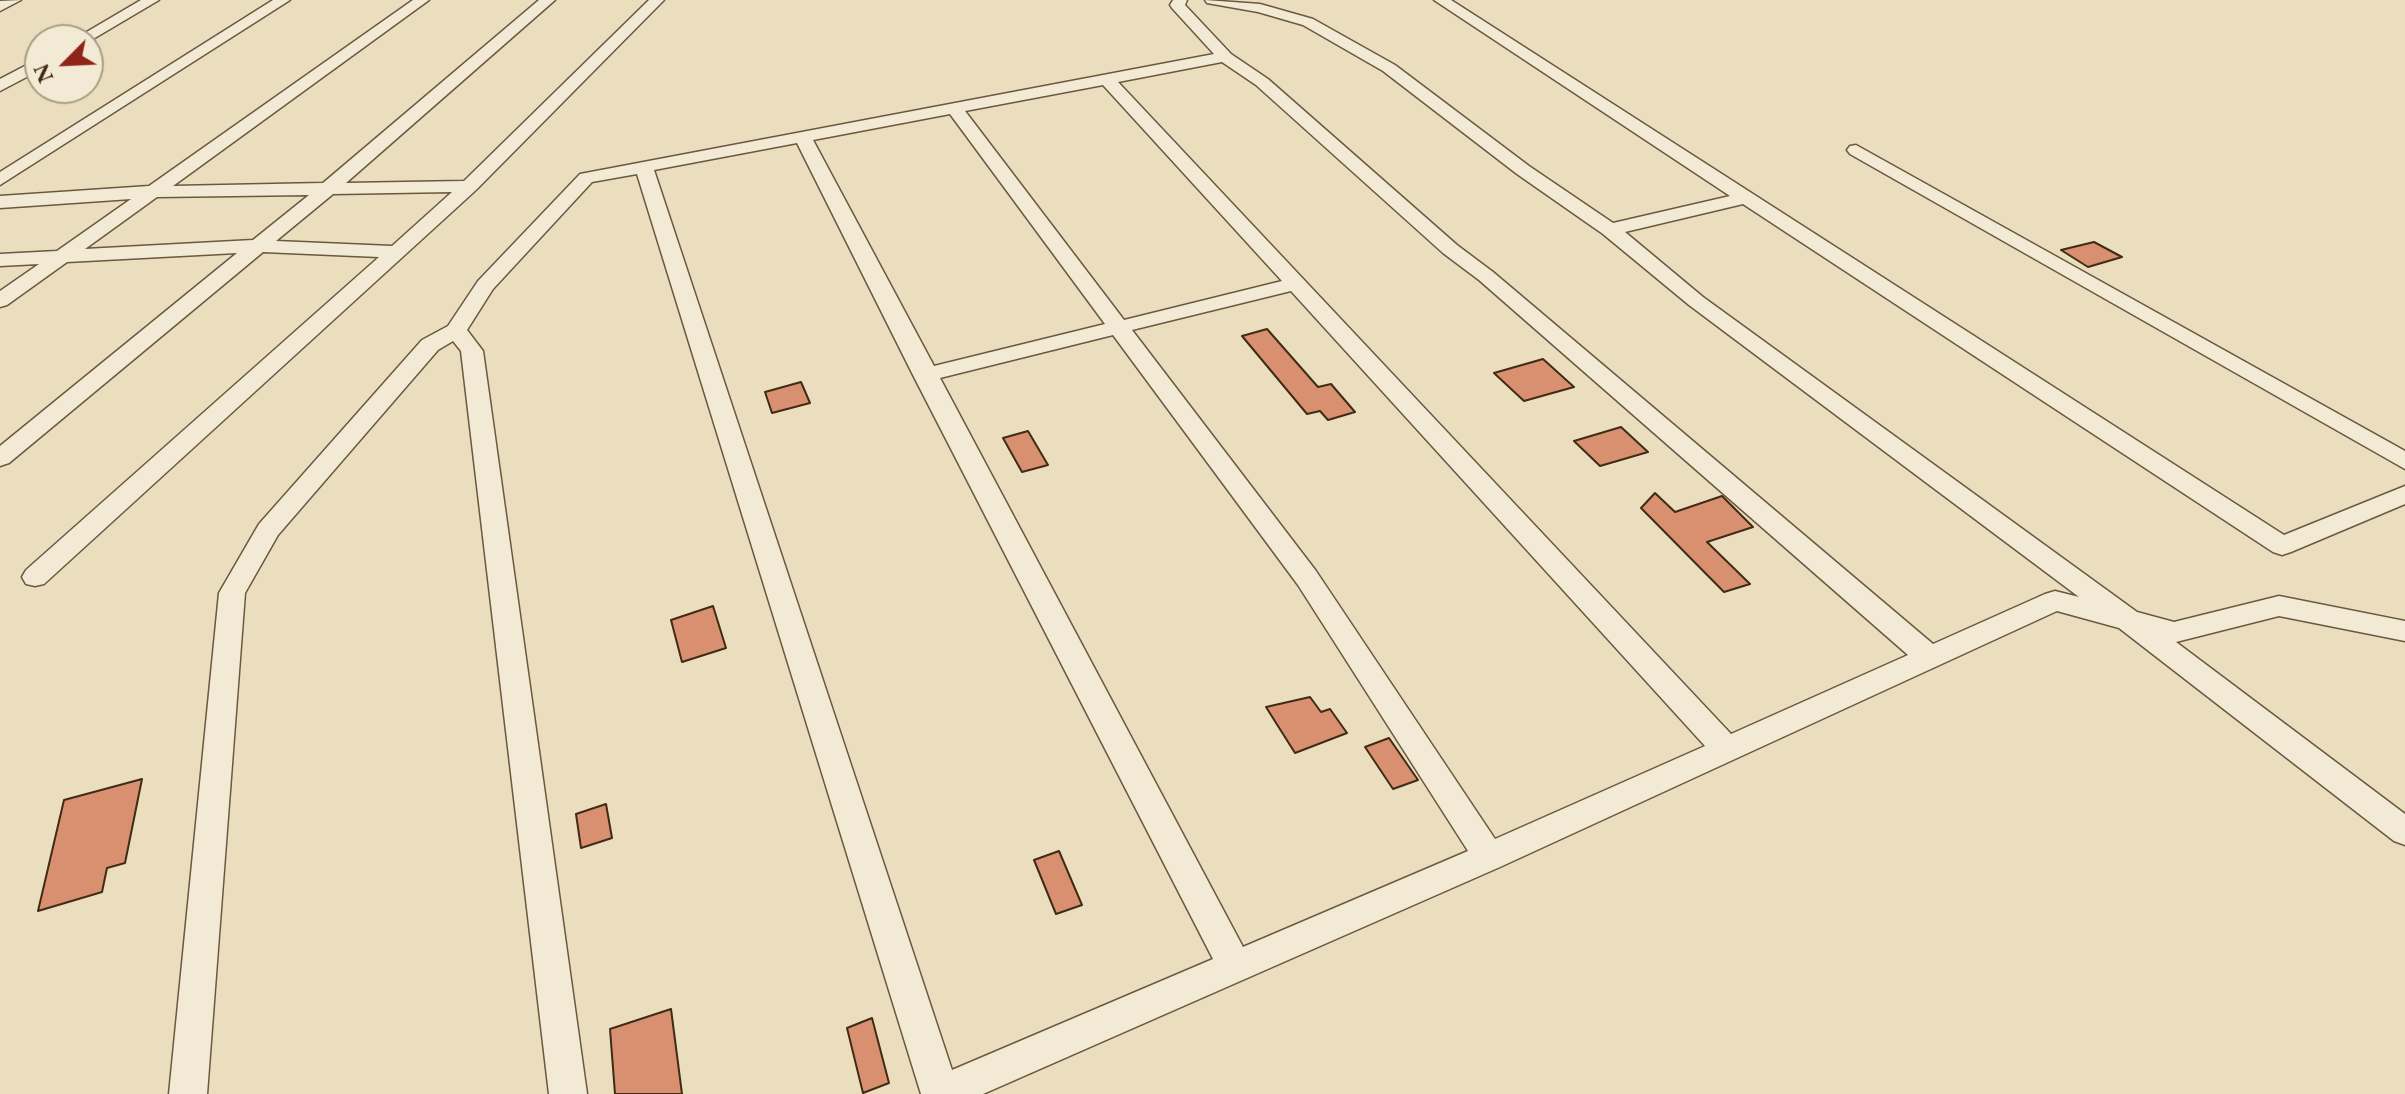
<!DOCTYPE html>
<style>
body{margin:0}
#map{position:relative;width:2405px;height:1094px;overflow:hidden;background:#ebdebf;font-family:"EB Garamond",serif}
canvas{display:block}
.north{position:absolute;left:24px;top:24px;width:80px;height:80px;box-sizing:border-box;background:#f2ead5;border:2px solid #ab9e88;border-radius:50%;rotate:246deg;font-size:22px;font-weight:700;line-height:32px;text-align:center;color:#402b15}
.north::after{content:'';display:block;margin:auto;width:28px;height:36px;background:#8f2418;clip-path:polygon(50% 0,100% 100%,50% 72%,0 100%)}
</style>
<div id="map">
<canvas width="2405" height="1094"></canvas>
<div class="north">N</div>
</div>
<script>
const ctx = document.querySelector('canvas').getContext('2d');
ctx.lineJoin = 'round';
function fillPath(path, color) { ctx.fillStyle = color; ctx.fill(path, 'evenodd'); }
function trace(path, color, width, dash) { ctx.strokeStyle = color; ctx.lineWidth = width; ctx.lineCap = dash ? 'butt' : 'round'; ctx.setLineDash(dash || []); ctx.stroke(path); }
const building = new Path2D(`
 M2094,242L2122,257L2088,267L2061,250Z
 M1267,329L1318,387L1331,384L1355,412L1328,420L1320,411L1307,414L1242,336Z
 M1543,359L1574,387L1524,401L1494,373Z
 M801,382L810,403L772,413L765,392Z
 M1621,427L1648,452L1600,466L1574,441Z
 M1028,431L1048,465L1022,472L1003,438Z
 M1655,493L1675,512L1722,496L1753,527L1707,542L1750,584L1724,592L1641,508Z
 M713,606L726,648L682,662L671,620Z
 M1310,697L1321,712L1330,709L1347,733L1295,753L1266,707Z
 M1389,738L1418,780L1393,789L1365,747Z
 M142,779L125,863L107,868L102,892L38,911L64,800Z
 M606,804L612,838L581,848L576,814Z
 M1059,851L1082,905L1056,914L1034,860Z
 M671,1009L682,1094H615L610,1029Z
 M872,1018L889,1083L863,1093L847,1028Z`);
fillPath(building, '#d99071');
trace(building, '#402b15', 2);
const street = new Path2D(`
 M21,0L0,11V1Z
 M141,0H159L88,42L73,40Z
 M273,0H290L0,185V172Z
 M413,0H429L173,186L323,183L539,0H555L346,183L464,181L649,0H664L476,190L44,584L35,586L26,584L22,577L26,570L379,257L263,252L9,463L0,466V446L237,253L67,262L7,305L0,307V291L39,264L0,266V254L57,251L131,199L0,208V196L149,186ZM452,192L392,246L276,241L333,194ZM309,195L253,240L85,249L157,197Z
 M1173,0H1187L1185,5L1231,54L1268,79L1457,245L1493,272L1933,644L2045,594L2055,591L2079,597L1689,305L1603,234L1517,174L1383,71L1303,25L1258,12L1207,3L1205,0L1260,4L1313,19L1395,65L1529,166L1613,223L1730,196L1434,0H1451L2284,535L2405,486V504L2291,552L2282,555L2273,552L1743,204L1625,232L1703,297L2137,612L2174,622L2279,596L2405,621V641L2279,616L2176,642L2405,814V845L2394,841L2119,628L2057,611L1500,867L983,1094H921L637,174L592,182L493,289L467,330L483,351L587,1094H549L461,351L453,341L438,350L278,535L245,593L207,1094H169L219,593L259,524L422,340L448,326L478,281L580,174L1214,54L1172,8L1170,5ZM1222,62L1256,85L1443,253L1479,280L1908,655L1731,734L1118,82ZM1103,85L1282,281L1124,320L965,111ZM950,114L1105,324L934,366L813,140ZM797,143L913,375L1213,959L952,1070L654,170ZM1291,291L1705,746L1495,839L1316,571L1132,330ZM1113,335L1298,585L1468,851L1243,947L940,378Z
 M40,58V70L0,91V79Z
 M1856,145L2405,451V469L1850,154L1847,150L1850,146Z`);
trace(street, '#6b5840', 3);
fillPath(street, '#f2ead5');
</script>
